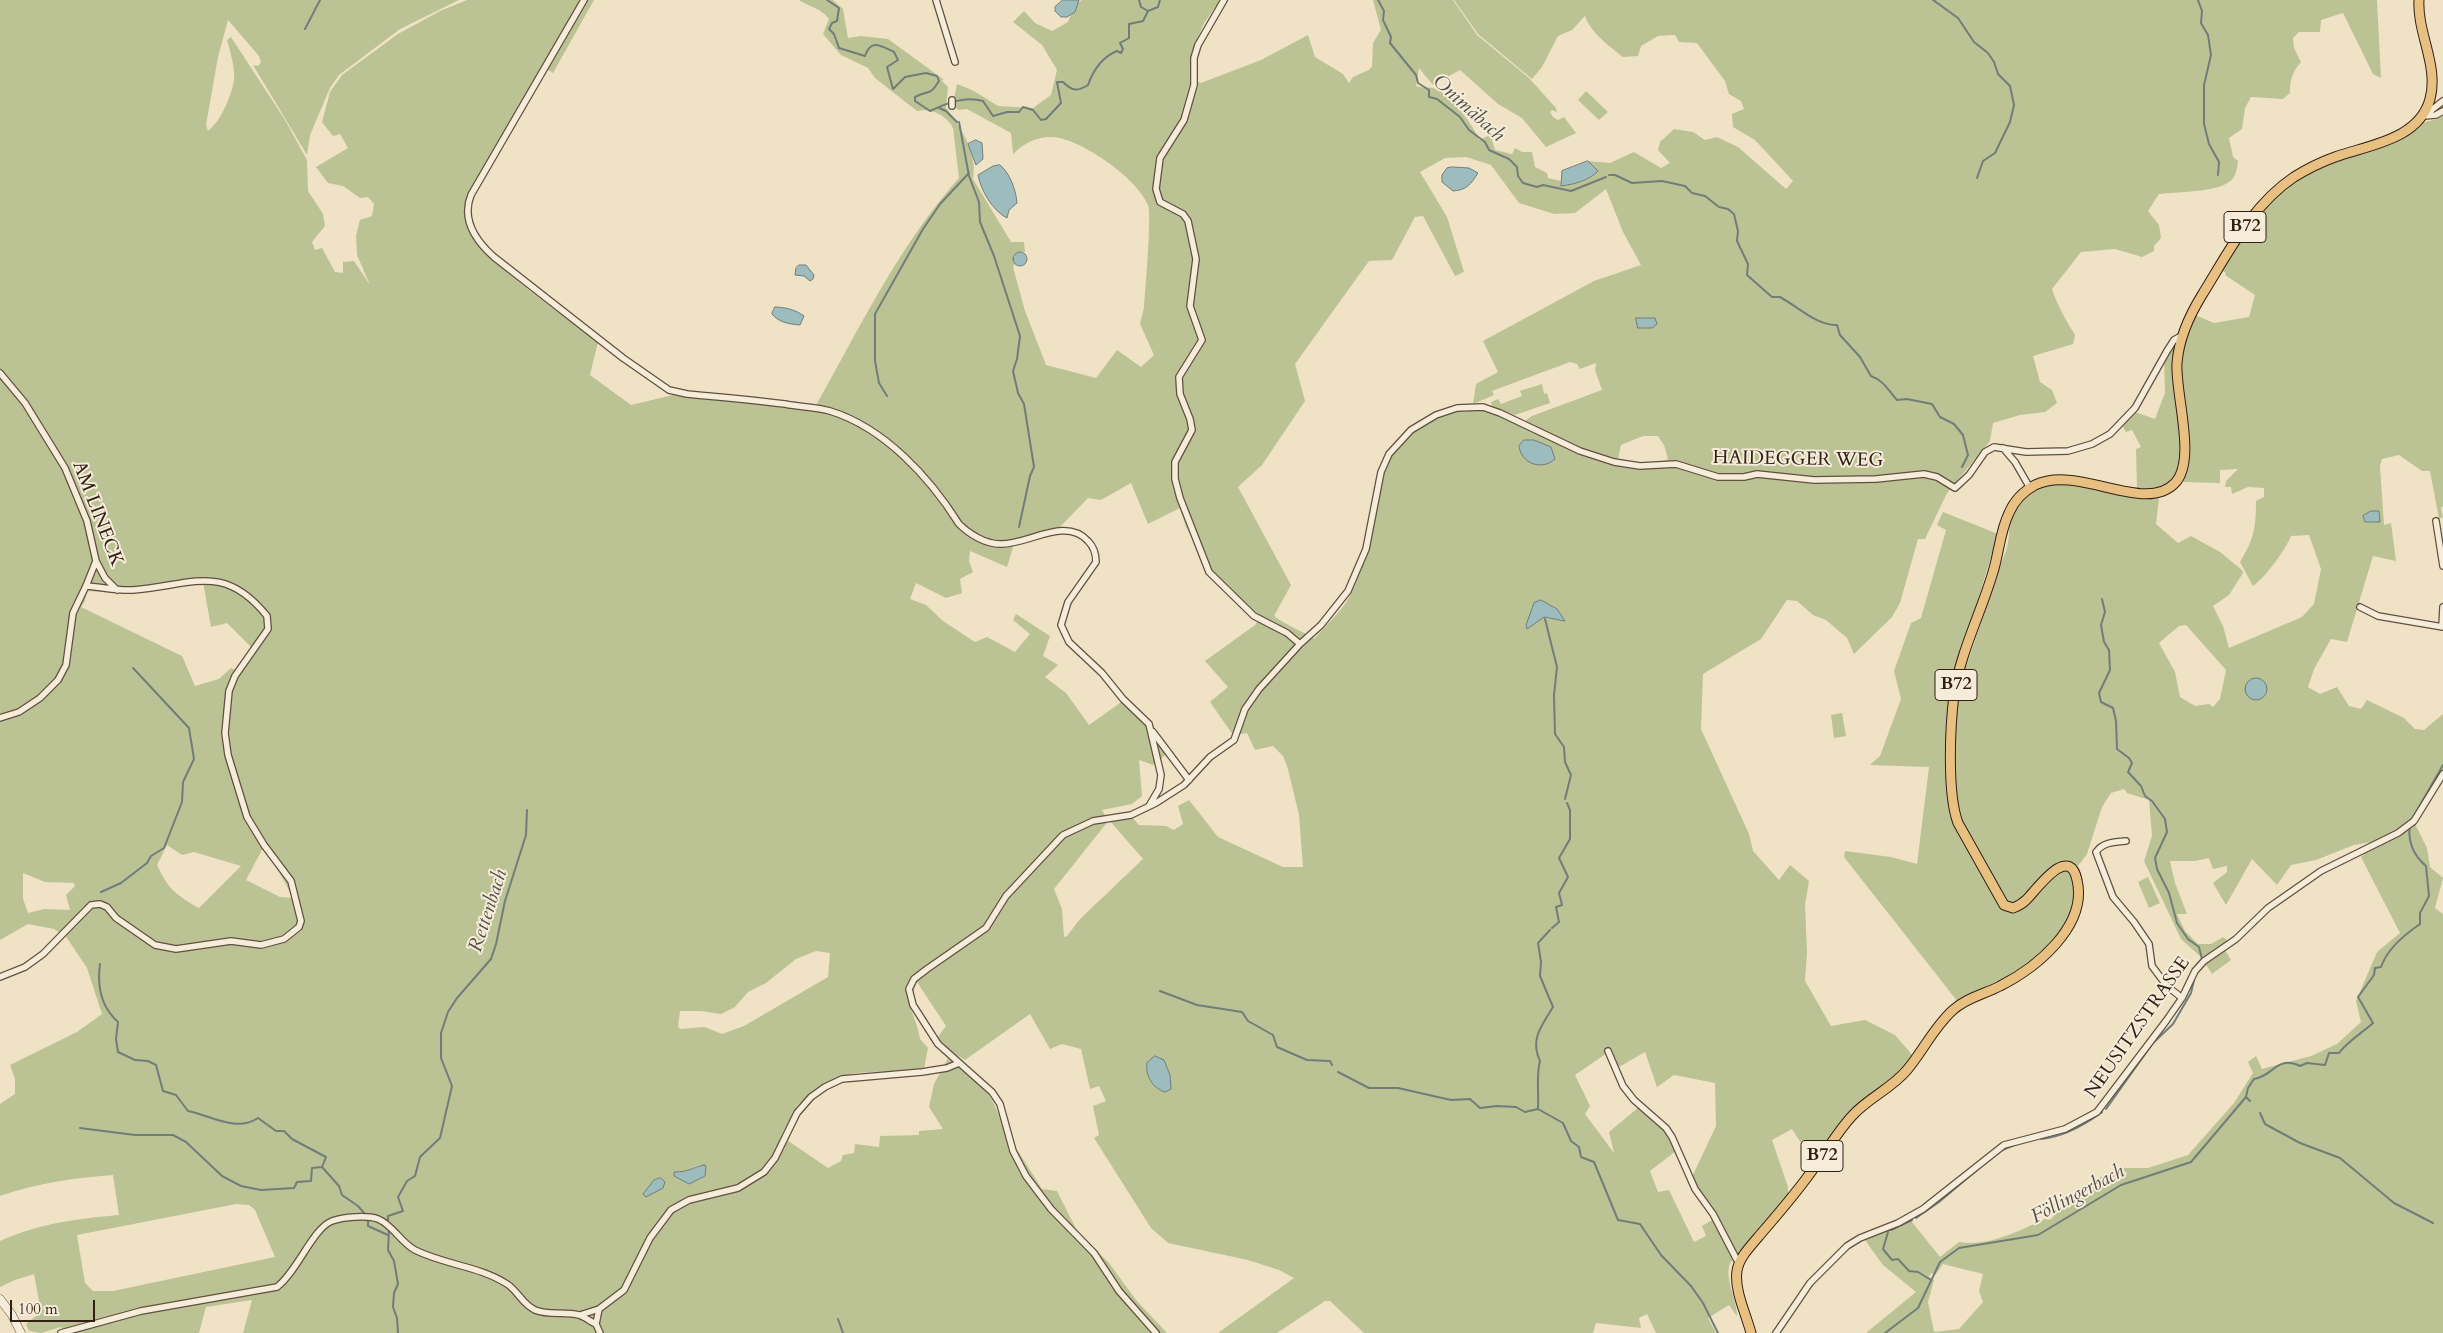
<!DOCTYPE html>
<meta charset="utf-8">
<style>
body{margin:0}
#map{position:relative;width:2443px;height:1333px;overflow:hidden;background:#f0e2c5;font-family:Cardo,serif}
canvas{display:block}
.scale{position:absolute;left:10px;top:1300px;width:85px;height:22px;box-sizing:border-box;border:2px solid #311e15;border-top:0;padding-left:6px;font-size:15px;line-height:18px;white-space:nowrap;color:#311e15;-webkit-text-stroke:4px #f5ecd9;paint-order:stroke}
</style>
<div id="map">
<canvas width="2443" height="1333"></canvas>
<div class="scale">100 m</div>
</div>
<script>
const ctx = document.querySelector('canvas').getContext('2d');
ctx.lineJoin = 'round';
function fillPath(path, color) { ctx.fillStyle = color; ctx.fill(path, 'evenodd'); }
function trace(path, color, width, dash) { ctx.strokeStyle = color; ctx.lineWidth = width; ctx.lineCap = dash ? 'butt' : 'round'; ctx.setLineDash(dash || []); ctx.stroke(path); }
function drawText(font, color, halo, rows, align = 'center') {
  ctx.font = font + ' Cardo,serif'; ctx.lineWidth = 4; ctx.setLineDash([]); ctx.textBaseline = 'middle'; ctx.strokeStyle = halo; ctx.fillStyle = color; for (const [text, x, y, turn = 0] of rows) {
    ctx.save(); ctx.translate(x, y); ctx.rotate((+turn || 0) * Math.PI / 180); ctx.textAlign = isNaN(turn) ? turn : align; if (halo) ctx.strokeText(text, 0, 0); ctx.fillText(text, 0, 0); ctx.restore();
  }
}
fillPath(new Path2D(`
 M0,0H459L400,29L339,75L330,88L310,135L307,155L253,65L258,66L261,62L259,56L228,20L218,57L206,125L208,131C221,121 232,95 234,79C235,67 230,51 227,40L231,37L285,120L307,160L308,191L323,214L325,226L312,242L315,250L322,248L335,272L343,273V262L354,261L370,285L357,255L356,236L360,220L372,216L374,204L368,197L360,198L343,186L328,183L316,167L348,148L340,134L333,136L322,122L330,92L342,75L398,34L440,11L467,0H581L471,188C465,203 463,217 470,232C482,260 571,321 598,342L590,375L631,405L673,395L814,409C858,331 899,245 959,178L953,128C946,115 932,108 917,111L875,78L868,68L841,55L823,34L829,19C820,7 809,7 799,0H833L843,9L848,38L861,36L888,39L943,79L942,81L948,87L946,108C961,127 978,154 973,179L1011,242H1024L1025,252H1020L1013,256L1015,263L1013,267L1025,311L1046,365L1096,378L1117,350L1141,367L1154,355L1140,324L1144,308C1145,293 1152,213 1148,205C1137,178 1082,140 1054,137C1037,136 1024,143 1013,154L1011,133L967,109L958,110L953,104L957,84L974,91L998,106L1033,108L1051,95L1057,70L1042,45L1013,22L1024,11L1035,23L1052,31L1068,22L1075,5L1082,0H1220L1204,23L1192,51L1191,80L1201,83L1261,60L1308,35L1315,57L1343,74L1349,83L1353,77L1369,70L1372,66L1373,43L1381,30L1373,0H1453L1477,35L1529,78L1556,108L1557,112L1552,110L1550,112L1553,117L1558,120L1564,117L1576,133L1546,147L1522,118L1498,104L1460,70L1433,85L1419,68L1416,86C1422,89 1429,86 1436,89C1450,95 1474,125 1479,140L1488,136L1491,137L1495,150L1512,154L1515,148L1522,152H1532L1535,167L1547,173L1548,178L1561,181L1562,186C1575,184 1588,181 1598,171L1588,161L1610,163L1634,152L1661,168L1670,163L1658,150L1660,142L1674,129L1693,132L1705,140L1717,137L1738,147L1786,189L1793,181L1755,140L1733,127L1732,114L1744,109L1741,101L1729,94L1725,81L1697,43L1679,42L1675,35L1658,36L1641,46L1638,56L1623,57C1609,46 1591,33 1585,16L1572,30L1558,36L1542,67L1532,79L1478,34L1454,0H2377L2381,78L2373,74L2343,13L2321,20L2320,32H2299L2293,38L2294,48L2301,62C2292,72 2290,80 2290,93L2283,99L2251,97L2245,108L2242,129L2229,138L2233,157L2238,161C2237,168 2236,178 2229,182C2216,192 2177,192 2159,194L2148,211L2159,225L2161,238L2154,246V251L2142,257L2115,249L2081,252L2052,289C2057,304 2066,321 2075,335L2073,344L2033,356L2040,382L2052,390L2057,403L2045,412L2020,415L1993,423L1990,441L1947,493L1925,539H1918L1900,603L1892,617L1854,654L1847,638L1826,620L1813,615L1797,601L1787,600L1761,639L1703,674L1701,729L1749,834L1753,851L1779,880L1790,865L1809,881L1805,905L1807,952L1805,981L1831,1026L1865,1020L1895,1035L1914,1057C1897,1079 1872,1091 1852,1110C1836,1124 1826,1145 1814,1163L1792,1129L1772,1140L1788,1187V1196L1743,1248C1741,1257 1730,1258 1729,1267C1726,1282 1737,1300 1737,1316L1729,1305L1708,1318L1716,1333H1656L1647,1314L1639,1318L1641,1328L1596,1323L1593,1333H1364L1330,1301H1325L1277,1333H1218L1294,1278L1279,1270L1248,1260L1168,1243L1151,1228L1094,1138L1099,1135L1093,1106L1106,1101L1099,1086L1090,1089L1081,1049L1062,1044L1050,1049L1030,1014L965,1060L953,1053L937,1038L946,1026L917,982L909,1004L917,1026L920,1039L928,1048L924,1069L855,1073L835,1079L813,1091L797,1106L781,1136L828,1168L841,1161L843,1155L854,1153L855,1144L879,1147L880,1136L919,1135V1131L943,1129L929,1107L934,1084L948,1058C990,1084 998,1105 1009,1151H1018L1042,1189L1057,1191L1077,1231L1109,1263L1136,1300L1167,1333H243L252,1300L206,1307L199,1333H65L61,1327L41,1333L29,1331L26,1324L41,1312L34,1274L15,1280L0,1287V1241C40,1223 76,1219 119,1215L113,1175C74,1178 37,1183 0,1196V1104L15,1094V1079L10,1065L77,1032L102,1014L87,968L67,938L54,929L28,924L0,940ZM1466,157L1491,165L1519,203L1554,214L1575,213L1606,189L1623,232L1641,265L1594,281L1483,341L1498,372L1476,384L1473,404L1494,395L1492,391L1570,362L1577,364L1580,369L1596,363L1595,370L1602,390L1532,416L1526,420L1527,424L1582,449L1613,458L1618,459L1621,445L1643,436H1658L1664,445L1668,459C1652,468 1639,466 1621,463C1593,458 1566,446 1540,433C1514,420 1489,403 1459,407C1447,409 1435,415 1424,421C1358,458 1382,538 1350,596C1342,611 1325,626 1314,639C1301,630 1287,626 1274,616L1291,585L1238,487L1262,465L1305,401L1295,364L1369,261L1392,260L1415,217L1423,216L1455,276L1464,272L1447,217L1420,172L1445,158ZM1131,483L1148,524L1180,508L1186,527L1212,572L1261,617L1255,625L1205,661L1228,687L1210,702L1233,735L1247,733L1255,750L1273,746L1283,756L1288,769L1299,815L1303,867H1283L1218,837L1189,800L1178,806L1183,824L1174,830L1166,826L1139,825L1133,818L1108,820L1102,810L1132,804L1142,796L1139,760L1153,765L1170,751L1152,724L1127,698L1089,725L1066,693L1045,677L1058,665L1043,656L1050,636L1016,614L1013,620L1030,634L1015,652L987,637L975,642L943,621L926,605L910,599L916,583L946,598L962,593L960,579L973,572L969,561L970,551L1007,567L1015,541L1059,528L1088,498L1101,500ZM203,582L211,627L227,623L256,652L240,673L231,668L219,679L195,686L182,656L81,607L85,601L87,591L130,594ZM1109,820L1143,859L1080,919L1067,936L1064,937L1062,909L1054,889ZM167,845L182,855L194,852L241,866L199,908C176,895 168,889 157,865ZM264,846L268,851L293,898L280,897L246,880ZM23,873L45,882L74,883L75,886L66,895L70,910L44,909L28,913L23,899ZM816,951L830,953L828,977L744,1026L722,1034L705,1027L680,1029L678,1026L680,1011H701L721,1014L735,1007L748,992L766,983L796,959ZM1610,1051L1619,1067L1645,1052L1657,1087L1674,1075L1715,1083L1716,1126L1692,1177L1699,1192L1717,1217L1702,1226L1706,1236L1694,1242L1669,1190L1658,1192L1650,1171L1676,1151L1660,1125L1639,1107L1609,1132L1614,1153L1585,1114L1590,1106L1575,1075ZM704,1165L706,1166L705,1176L689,1184L674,1176V1172L685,1173L696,1166ZM661,1178L665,1182L663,1188L646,1197L644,1194L654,1180ZM236,1204L249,1205L255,1210L275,1257L113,1291H93L85,1283L77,1235Z
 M586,0H594L553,73L547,69Z
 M1586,91L1608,112L1599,120L1578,100Z
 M2443,116V506L2441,508L2443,517L2439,519L2430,471H2422L2399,455L2382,459L2380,466L2384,525L2391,523L2396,561L2373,556L2347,642L2331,639L2314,669L2308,687L2320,694L2337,687L2349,706L2361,709L2367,700L2404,718L2415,729L2424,730L2443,714V770L2415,815L2416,826L2427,848L2430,867L2443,878L2435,908L2443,914V1333H1866L1916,1292L1883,1265L1865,1240L1912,1218V1222L1940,1257L1959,1242C1989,1247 2018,1231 2045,1219L2050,1220L2079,1189L2117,1168H2148L2188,1155L2234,1103L2253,1073L2248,1062L2256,1056L2262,1069L2311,1056L2337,1044L2361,1022L2356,1001L2377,952L2400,933L2361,857L2378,841L2354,845L2316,860L2291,865L2277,885L2252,859L2226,905L2213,883L2227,872V866L2213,869L2209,858L2195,861H2170L2175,883L2187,914H2177L2185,931L2198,944H2211L2223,937L2228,941L2222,945L2231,960L2212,974L2202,958L2181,939L2144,861L2152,836L2149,800L2127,793L2124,789L2111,793L2102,807L2087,854L2078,866L2083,880L2081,906L2077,920L2058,948L1958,1002L1844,857L1845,851L1891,857L1917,864L1929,767L1870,765L1880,756L1901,699L1894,671L1911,623L1921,618L1946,530L1937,525L1943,512L1998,534L1953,682L1958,700L1961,696L1960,684L1996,579C1998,567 2004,559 2007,547C2010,538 2008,528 2011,518C2031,465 2086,488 2125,496C2136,499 2147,498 2159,498L2156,524L2178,543L2191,536L2220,552L2242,570L2243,573L2229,595L2213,606L2223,626L2229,648L2302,617L2314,604L2321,569L2309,535L2291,536C2286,549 2265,578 2253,586L2240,562C2254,539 2256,527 2256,501L2264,497V488L2248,487L2232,494L2231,487H2225L2226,481L2238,469L2220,470V483L2183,482C2197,451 2184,415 2181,382C2179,358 2186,336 2195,315L2214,323L2249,317L2255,295L2225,275L2226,273L2221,270C2239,243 2256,213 2282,191C2319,159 2373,145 2418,127C2426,119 2435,122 2443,116ZM2186,625L2226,670L2220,699L2213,707L2209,704L2195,706L2180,697L2175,672L2159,643L2179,626ZM1943,1264L1983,1274L1979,1291L1983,1302L1959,1329L1934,1332L1928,1302L1934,1280L1929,1277L1931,1273L1935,1275Z
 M2176,344C2175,353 2172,362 2172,371C2172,399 2197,470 2164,486C2156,490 2145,488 2137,488L2136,449L2141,447L2132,430L2126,432L2122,425L2135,412L2155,419L2165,393L2164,358Z
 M1542,384L1544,394L1547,393L1550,403L1515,415L1492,408L1491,402L1498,399L1501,404L1522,396L1520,391Z
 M1842,713L1846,736L1834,738L1831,715Z
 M2148,877L2160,903L2149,908L2138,882Z`), '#bbc394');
const water = new Path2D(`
 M1063,0H1079L1075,12L1067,17H1061L1055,11V7Z
 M976,140L982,143L983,159L976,165L968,144Z
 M1588,161L1598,171C1588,181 1575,184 1561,186L1562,171Z
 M1000,165C1009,172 1016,189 1017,203L1009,210L1007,218C993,211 981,191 978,175L993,166Z
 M1452,167L1469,168L1478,173C1471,184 1467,190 1453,191L1442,182V175L1447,168Z
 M1013 259a7 7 0 1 1 14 0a7 7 0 1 1-14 0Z
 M799,265H806L814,275L813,279L810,281L804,276L795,275L796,268Z
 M775,307C785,307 796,310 804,316L800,325C790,324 779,323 772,314Z
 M1636,318H1655L1657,324L1652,328H1638Z
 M1524,440H1534L1551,447L1555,459C1542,471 1521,464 1519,446Z
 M2371,511H2379L2380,522H2365L2363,516Z
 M1541,600L1557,609L1565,621L1544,617L1527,629L1526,625L1534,603Z
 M2245 689a11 11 0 1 1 22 0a11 11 0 1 1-22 0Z
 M1155,1056L1164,1060L1170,1075L1171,1089L1165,1092C1152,1088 1145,1075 1147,1063Z
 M704,1165L706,1166L705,1176L689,1184L674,1176V1172C690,1172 690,1168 704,1165Z
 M661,1178L665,1182L663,1188L646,1197L643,1194L654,1180Z`);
fillPath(water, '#9dbcbd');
trace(water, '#727d7a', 1);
trace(new Path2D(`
 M827,0L839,8L837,21L832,23L829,29L834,34L839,48L865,56C871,38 881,46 894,52L898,60L887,67L893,89L905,77L926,73L937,76L939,81C929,97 930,89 915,97V101L930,111C947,103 964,96 983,101L993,116L1007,112H1019L1023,107L1033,110L1041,120L1046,119L1061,103L1057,82H1063C1072,91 1077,92 1088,85C1093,71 1102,57 1117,51L1121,53L1123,49L1120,43L1129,38V24L1143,21L1148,11L1158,7L1160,0
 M1139,0L1141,7L1148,11
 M1378,0L1384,11L1383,20L1391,37L1390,43L1416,75L1418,83L1429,90V97L1437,99L1460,117L1469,130L1485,142L1489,150L1509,159L1517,167L1518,176L1523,183L1537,187L1543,185L1571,191L1606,177
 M1933,0L1958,18L1974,42L1988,53L1994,62L1998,74L2010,86L2014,105L2010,122L1995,153L1983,161L1977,178
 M2198,0L2202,11L2201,23L2208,35L2211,55L2204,85V124L2209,144L2219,162L2218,175
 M305,29L320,0
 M939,108L946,111L957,122
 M959,122L969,176L979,202L980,222L994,256L1020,336L1017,359L1013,371L1018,393L1024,404L1034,467L1030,476L1019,527
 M1609,175H1615L1632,183L1662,181L1685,186L1692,193L1705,196L1719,207L1728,209L1734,214L1738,231L1737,241L1748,264L1747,275L1772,297H1780C1797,306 1817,326 1837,325L1840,335L1860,357L1871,376C1883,380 1889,391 1897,400L1907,399L1932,404L1940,417L1954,424L1963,435L1968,455L1962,467
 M887,396L879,383L875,361V314L923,229L940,204L969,173
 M2102,599L2105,612L2101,625L2104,642L2109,650L2110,670L2099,693L2101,702L2113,708L2116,721L2117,749L2129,758L2132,763L2128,772L2141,786L2145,796L2152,801L2165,819L2167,832L2155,858L2157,869L2169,893L2177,923L2188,939L2199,947L2202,959
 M1545,619L1557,667L1554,695L1555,734L1564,747L1565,762L1571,775L1565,799
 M2411,821L2443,765
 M101,892L121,883L147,863L151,856L164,848L182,802L183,782L194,759L189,728L133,668
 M1552,928L1559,922L1556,907L1562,905L1559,893L1568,877L1559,858L1570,839V810L1567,803
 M100,964C97,986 101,1007 118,1022L116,1039L118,1052L135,1060L148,1061L156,1065L163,1091L176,1095L188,1111C210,1115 236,1133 258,1118L276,1131H284L292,1139L326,1157L322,1167L339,1186L342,1195L358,1206L365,1214
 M1160,991L1197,1005L1242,1012L1248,1021L1273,1035L1277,1047L1307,1060L1330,1061L1332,1065
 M1338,1072L1369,1088H1398L1451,1100L1470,1099L1480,1108L1497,1106L1516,1107L1525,1112L1538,1109L1563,1123L1571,1141L1579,1147L1581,1157L1594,1162L1618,1220L1640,1224L1661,1255L1691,1286L1703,1303L1718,1333
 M2246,1097L2250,1101
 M1538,1109C1539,1092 1536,1076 1540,1061C1530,1039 1541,1027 1553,1007L1540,976L1541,962L1538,943L1550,930
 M2106,1109L2153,1043L2173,1024L2191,993L2194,980
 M2101,1113L2102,1112
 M2260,1113L2265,1124L2300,1143L2340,1158L2394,1203L2433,1223
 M80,1128L135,1135H173L186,1142L222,1176L241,1186L261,1190L294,1188L297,1182L311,1181L312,1168L322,1167
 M2041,1139C2062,1137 2081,1127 2098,1115
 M2000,1151L2017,1144
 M1916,1218L1939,1202L1977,1170
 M368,1221V1226L388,1235
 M388,1222V1216L403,1211L398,1197L407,1181L415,1176L420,1157L440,1138L452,1086L441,1058V1033L448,1012L457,998L491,959L496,944L505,901L526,835L527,810
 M389,1230L388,1250L394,1261L398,1284L394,1293L393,1307L397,1318L398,1333
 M1891,1230L1912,1220
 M1888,1232L1883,1249L1892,1260L1898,1259L1909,1271L1918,1272L1931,1280
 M838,1319L843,1333
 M1885,1333L1918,1308L1940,1262L1959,1248L2038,1235L2121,1185L2191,1162L2246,1097L2248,1088L2254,1079C2274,1076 2276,1055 2300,1066L2307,1063L2325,1065L2329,1053H2339C2348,1041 2362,1033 2373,1023L2358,997L2374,975L2375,968L2381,967C2387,949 2404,935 2420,924V913L2429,896L2426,866C2414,856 2407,841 2410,826`), '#727d7a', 2);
const minor = new Path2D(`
 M584,0L471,195C461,220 476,241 494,257L623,358L669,390L687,394C720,397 752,400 785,404C800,407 816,407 830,411C885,428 930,478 959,524C969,534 985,544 1000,544C1028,545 1065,516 1088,541C1093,546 1096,554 1096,562L1068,602L1061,625L1069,642L1102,673L1123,699L1149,724L1161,775L1159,789L1149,806
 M936,0L955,62
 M1224,0L1198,45L1194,58V85L1184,120L1160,158L1156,189L1160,202L1183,214L1188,221L1196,259L1190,306L1202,340L1179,377L1180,394L1190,419L1192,430L1175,462V479L1180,498L1209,572L1254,616L1287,633L1300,644
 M952,100V106
 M2424,116L2443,101
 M2424,116L2436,115L2443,111
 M0,373L25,403L65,468L87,521L96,561L105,578L117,590
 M2003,448L2015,462L2030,488
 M2436,521L2443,566
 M2360,607L2378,616L2443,627
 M2442,627L2443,607
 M0,718L19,712L40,698L58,680L66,665L73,613L86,586L96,561
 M1153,732L1189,780
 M2126,841C2115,842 2103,842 2096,852L2113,897L2134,922L2149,944L2152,966L2167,986L2182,998
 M0,977L25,967L43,954L91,905L100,904L107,907L116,918L155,945L176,949L231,941L261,945L284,939L299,927L301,921L291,881L264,845L247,817L228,755L225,733L229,691L235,676L268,629L267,616C223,561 190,586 133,590C117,591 102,587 86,586
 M1608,1051L1623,1086L1634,1100L1666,1128L1672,1137L1695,1189L1713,1214L1739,1264
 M599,1309L596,1324L600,1333
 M580,1315L599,1309L624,1290L650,1238L671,1210L689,1200L738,1188L764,1172L775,1158L797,1113L811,1097L825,1087L842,1079L922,1072L947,1068L959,1063
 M61,1333L141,1311L277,1287C297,1272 313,1228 332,1221C343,1217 367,1215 378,1219C393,1225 401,1243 415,1250C445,1265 479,1266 507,1284C518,1291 522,1304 535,1310C549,1316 565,1311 579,1315C585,1317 591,1322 596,1324
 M1156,1333L1119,1291L1094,1253L1051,1209L1026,1176L1013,1151L1000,1104L992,1092L938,1044L913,1005L909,989L914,979L927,969L986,928L1006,896L1063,835L1093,821L1131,815L1156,803L1184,785L1210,757L1234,740L1245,709L1259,689L1300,644L1321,625L1348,591L1366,549L1381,472L1389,454L1411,430L1436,415L1457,408L1483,407L1500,413L1580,451L1614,462L1640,466L1676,464L1718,477H1744L1757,474L1814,480L1876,479L1924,474L1937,477L1955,488L1969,475L1985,452L1994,447L2026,452L2068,451L2092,444L2110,434L2135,408L2167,351L2174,340L2183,335
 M1776,1333L1810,1283L1847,1246L1860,1238L1898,1223L1923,1209L2004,1145L2065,1129L2097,1112L2166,1021L2182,998L2195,971L2204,961L2236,939L2268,908L2321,871L2398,833L2414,821L2443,774`);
const tertiary = new Path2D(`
 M0,1299L12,1315L21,1333`);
const primary = new Path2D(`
 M1751,1333C1746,1314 1734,1290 1737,1271C1739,1257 1751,1246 1759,1236C1779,1213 1799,1190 1816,1165C1828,1149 1838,1131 1852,1116C1868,1098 1891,1089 1907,1070C1923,1051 1934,1027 1953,1010C1966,998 1985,994 2000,986C2036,968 2088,926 2077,880C2069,842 2035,892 2026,900C2022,904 2018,906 2013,908L2004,905L1958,823C1947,794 1950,727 1954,695C1960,653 1981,613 1993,572C1999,553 2000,531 2009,513C2014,501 2024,491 2035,485C2078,464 2145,515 2175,483C2197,460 2175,394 2177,363C2179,338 2189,316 2202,295C2228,253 2252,205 2294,177C2307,169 2321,162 2335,157C2368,145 2419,140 2430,99C2439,66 2417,33 2419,0`);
trace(minor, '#614f41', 8);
trace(tertiary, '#614f41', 9);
trace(primary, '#311e15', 11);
trace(minor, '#f5ecd9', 5.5);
trace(tertiary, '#f5ecd9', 8);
trace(primary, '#e8c182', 9);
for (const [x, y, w] of [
 [2245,227,42],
 [1956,685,42],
 [1822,1156,42]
]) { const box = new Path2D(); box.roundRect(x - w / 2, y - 15.5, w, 31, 4); ctx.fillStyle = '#f5ecd9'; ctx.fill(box); trace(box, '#311e15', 1); }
drawText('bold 18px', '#311e15', null, [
 ["B72",2245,227],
 ["B72",1956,685],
 ["B72",1822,1156]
]);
drawText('19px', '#311e15', '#f5ecd9', [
 ["HAIDEGGER WEG",1798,460,1],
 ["AM LINECK",97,514,69],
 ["NEUSITZSTRASSE",2138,1028,-55]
]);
drawText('italic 20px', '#514d47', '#f5ecd9', [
 ["Onimäbach",1468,109,42],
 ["Rettenbach",489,911,-72],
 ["Föllingerbach",2078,1195,-28]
]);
</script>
